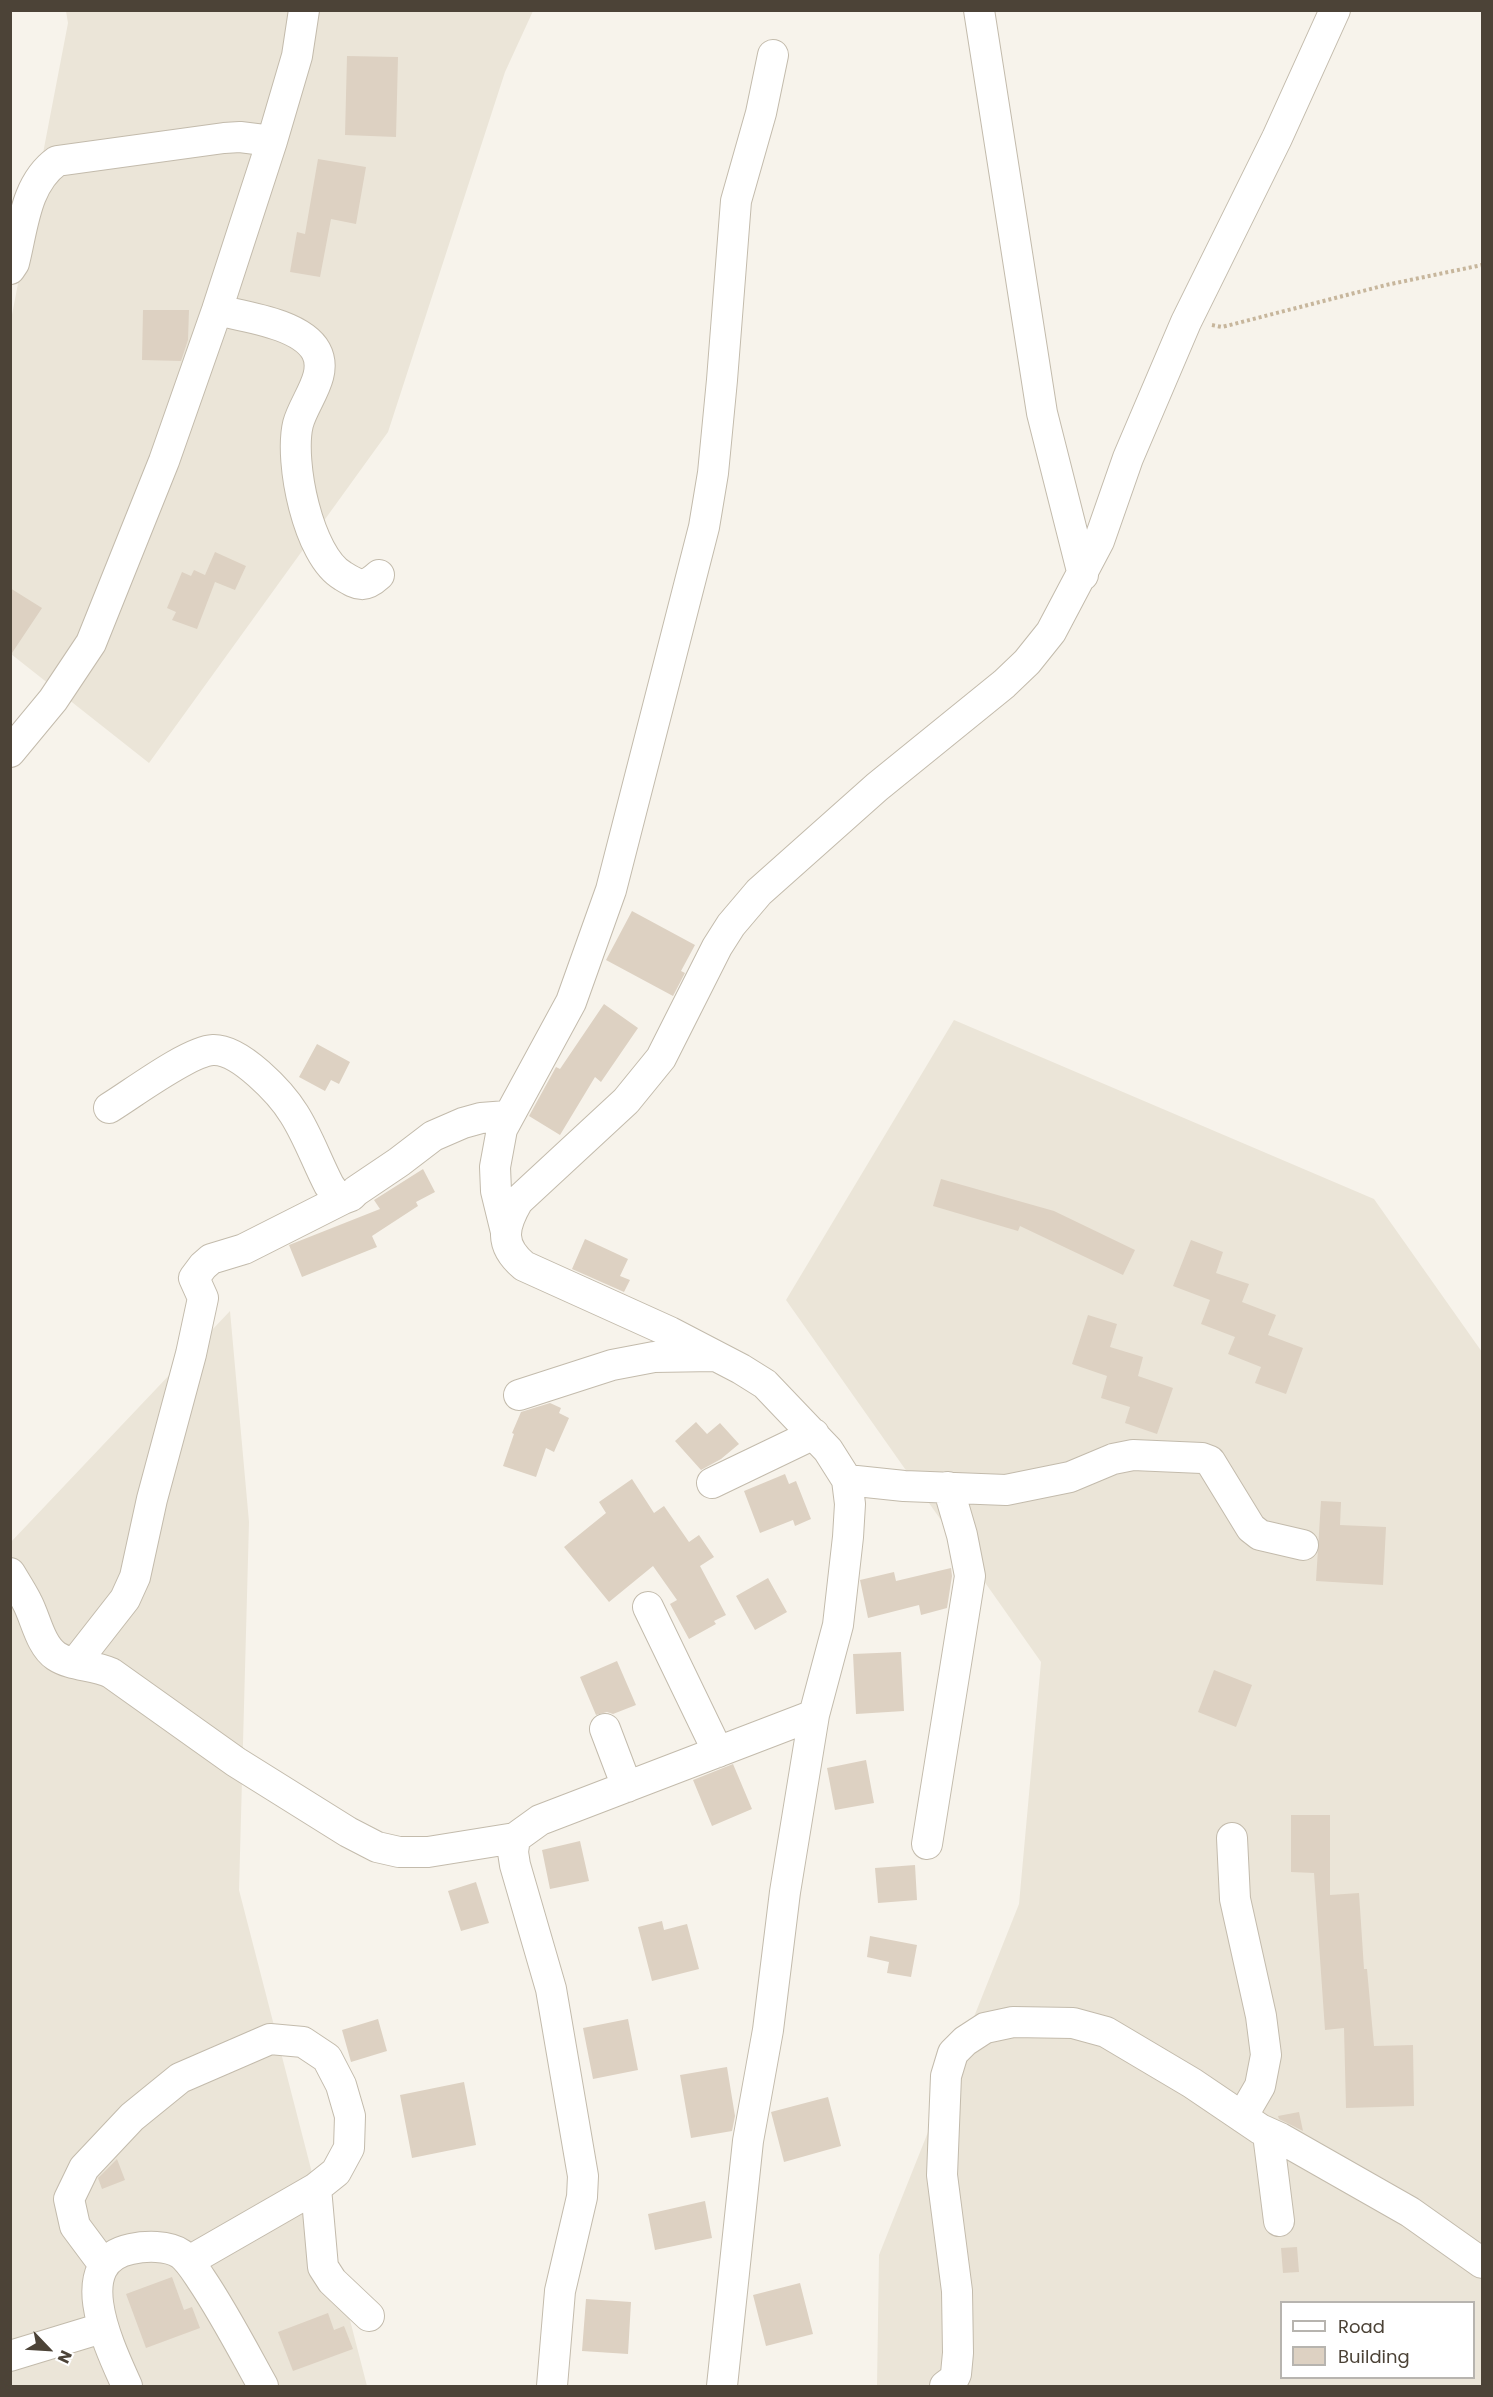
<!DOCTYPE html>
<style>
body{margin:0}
#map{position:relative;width:1493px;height:2397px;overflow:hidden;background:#f7f3eb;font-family:Poppins,sans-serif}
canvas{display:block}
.frame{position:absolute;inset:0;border:12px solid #4c4337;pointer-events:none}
.legend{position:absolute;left:1280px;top:2301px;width:195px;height:78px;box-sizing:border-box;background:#fff;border:2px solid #b7b4af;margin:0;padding:8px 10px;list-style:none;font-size:18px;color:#4c4337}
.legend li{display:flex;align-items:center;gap:12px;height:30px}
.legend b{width:30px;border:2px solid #b7b4af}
.north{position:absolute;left:18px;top:2319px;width:60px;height:60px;-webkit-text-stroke:4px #fff;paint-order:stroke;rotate:115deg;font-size:16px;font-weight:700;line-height:24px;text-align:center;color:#4c4337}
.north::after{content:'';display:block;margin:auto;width:21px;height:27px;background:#4c4337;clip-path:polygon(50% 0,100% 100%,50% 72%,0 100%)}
</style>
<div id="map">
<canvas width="1493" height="2397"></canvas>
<div class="frame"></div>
<ul class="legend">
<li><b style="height:8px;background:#fff"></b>Road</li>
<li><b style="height:16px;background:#ddd1c2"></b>Building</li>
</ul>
<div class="north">N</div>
</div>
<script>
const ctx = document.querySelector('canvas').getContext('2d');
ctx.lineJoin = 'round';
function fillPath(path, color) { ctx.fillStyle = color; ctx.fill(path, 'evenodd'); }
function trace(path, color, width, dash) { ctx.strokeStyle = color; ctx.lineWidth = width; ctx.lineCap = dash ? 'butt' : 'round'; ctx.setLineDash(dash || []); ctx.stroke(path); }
fillPath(new Path2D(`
 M66,11H533L505,72L388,432L149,763L11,654V320L68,23Z
 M954,1020L1374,1199L1482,1352V2386H877L879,2255L1019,1904L1041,1662L786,1300ZM1282,2302H1474V2378H1282Z
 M230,1311L249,1522L239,1890L367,2386H11L10,1543Z`), '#ebe5d8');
fillPath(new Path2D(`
 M347,56L398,57L396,137L345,135Z
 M318,159L366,167L356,224L331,219L320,277L290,272L297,232L305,234Z
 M143,310H189L188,340L181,361L142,360Z
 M215,552L246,566L235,590L215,582L197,629L172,620L176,612L167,608L182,572L191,576L194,570L205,575Z
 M10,588L42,608L10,656Z
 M632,911L695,945L681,971L685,973L673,996L606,960Z
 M604,1004L638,1028L601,1082L595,1077L560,1135L529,1116L556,1067L560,1069Z
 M317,1044L350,1062L339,1084L331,1080L325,1091L299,1077Z
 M423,1169L435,1192L416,1202L418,1206L372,1236L377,1247L302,1277L289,1245L380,1209L374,1200Z
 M941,1179L1054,1211L1135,1250L1123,1275L1020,1226L1018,1231L933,1206Z
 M585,1239L628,1259L620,1276L630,1280L624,1292L572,1269Z
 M1191,1240L1223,1252L1216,1273L1249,1284L1242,1302L1276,1315L1268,1335L1303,1348L1286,1394L1255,1383L1261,1367L1228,1354L1235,1337L1201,1324L1210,1300L1173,1286Z
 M1088,1315L1117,1324L1110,1347L1143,1357L1138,1376L1173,1388L1157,1434L1125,1423L1130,1407L1101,1398L1107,1376L1072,1364Z
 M550,1403L561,1408L559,1413L569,1418L554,1452L546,1448L536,1477L503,1466L514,1434L512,1433L521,1412Z
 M696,1422L707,1434L720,1423L739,1444L721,1459L701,1470L675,1441Z
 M785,1474L789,1484L796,1481L811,1519L795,1526L793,1520L760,1533L744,1491Z
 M632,1479L654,1513L664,1506L689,1542L699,1535L714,1557L700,1566L726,1615L714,1621L716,1624L689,1639L670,1604L677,1600L653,1566L609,1602L564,1547L606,1513L599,1502Z
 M1321,1501L1341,1502L1340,1525L1386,1527L1383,1585L1316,1581Z
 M951,1568L952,1576L947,1608L921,1615L919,1605L868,1618L860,1580L894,1572L896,1581Z
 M768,1578L787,1612L755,1630L736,1596Z
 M901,1652L904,1711L856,1714L853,1654Z
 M617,1661L636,1705L613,1714L607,1712L596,1715L580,1677Z
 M1214,1670L1252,1685L1236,1727L1198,1712Z
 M866,1760L874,1803L835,1810L827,1768Z
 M733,1764L752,1809L712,1826L693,1780Z
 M1291,1815H1330V1895L1359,1893L1364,1969H1367L1374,2046L1413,2045L1414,2106L1346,2108L1344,2028L1325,2030L1314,1873L1291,1872Z
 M580,1841L589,1881L550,1889L542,1850Z
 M915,1865L917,1900L878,1903L875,1868Z
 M476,1882L489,1923L461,1931L448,1891Z
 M662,1921L664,1930L687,1924L699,1969L652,1981L638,1927Z
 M870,1936L917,1945L911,1977L887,1973L889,1962L867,1957Z
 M378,2019L387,2051L351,2062L342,2030Z
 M628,2019L638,2070L593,2079L583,2028Z
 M727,2067L735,2116L732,2131L691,2138L680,2075Z
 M464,2082L476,2145L412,2158L400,2095Z
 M828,2097L841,2146L784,2162L771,2112Z
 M1299,2112L1303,2131L1279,2119L1278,2116Z
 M117,2159L125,2180L102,2189L98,2178Z
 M705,2201L712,2238L655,2250L648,2214Z
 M1297,2247L1299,2272L1283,2273L1281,2248Z
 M172,2277L184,2310L192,2307L200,2328L146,2348L126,2294Z
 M800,2283L813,2334L766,2346L753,2295Z
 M586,2299L631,2302L628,2354L582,2351Z
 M328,2313L334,2330L344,2326L353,2349L293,2371L278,2332Z`), '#ddd1c2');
const minor = new Path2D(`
 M979,10L1042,413L1083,575
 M10,269L14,263C23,228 25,184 57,161L224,138L240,137L272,141
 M217,310C246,317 301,324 316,351C329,375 304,401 298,424C289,461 308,556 343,576C359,586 365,588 379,575
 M10,752L53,700L91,643L164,461L217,310L272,141L297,56L304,10
 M109,1108C132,1094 189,1051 213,1050C240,1049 281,1093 294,1114C308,1136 317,1162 329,1185L336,1195L343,1199L351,1196L356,1191L399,1162L433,1136L463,1123L481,1118L507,1116
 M506,1232L496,1191L495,1167L502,1129L571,1002L611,890L704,527L713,473L722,380L736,201L761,113L773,55
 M519,1395L612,1365L654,1357L714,1356
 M847,1480L904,1486L1006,1490L1070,1477L1113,1459L1133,1455L1202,1458L1210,1461L1251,1528L1260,1535L1303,1545
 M712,1483L814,1434
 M10,1573C16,1583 22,1592 27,1602C36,1619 40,1645 56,1656C71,1666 94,1665 111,1673L236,1762L348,1832L377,1847L399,1852H428L515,1838
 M648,1607L718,1752
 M75,1663L125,1599L135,1577L152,1499L191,1354L203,1298L194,1278L203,1266L211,1259L244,1249L343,1199
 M605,1729L627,1787
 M1232,1838L1235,1899L1261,2016L1266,2055L1260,2086L1242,2117
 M927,1844L970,1576L962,1535L948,1487
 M1268,2134L1279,2221
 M316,2188L323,2267L332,2281L369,2316
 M104,2265L75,2226L69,2199L84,2168L132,2117L180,2078L270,2039L303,2042L327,2058L341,2085L350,2116L349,2148L336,2172L316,2188L189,2261
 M10,2356L102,2328
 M127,2386C111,2350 67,2262 131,2249C145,2246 168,2245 181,2254C189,2260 195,2270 201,2279C224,2313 243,2350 263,2386
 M552,2386L560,2291L582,2197L583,2176L551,1989L515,1865L513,1852L515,1838L540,1820L814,1715
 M722,2386L748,2141L768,2030L785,1892L814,1715L838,1625L848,1537L850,1504L847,1480L828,1450L765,1384L741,1369L670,1332L524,1266C499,1245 503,1227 518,1201L626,1101L661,1058L717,947L731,925L759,892L877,787L1004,684L1027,662L1051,632L1099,541L1128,458L1186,322L1277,138L1335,10
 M945,2386L953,2380L956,2374L958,2353L957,2291L942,2175L946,2076L953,2053L965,2041L985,2028L1013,2022L1073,2023L1106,2032L1192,2083L1260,2129L1280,2138L1410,2212L1482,2263`);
trace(minor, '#c3bbac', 32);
trace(new Path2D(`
 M1212,325L1222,327L1386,285L1482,265`), '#c7b69c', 4, [3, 3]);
trace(minor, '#fff', 30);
</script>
